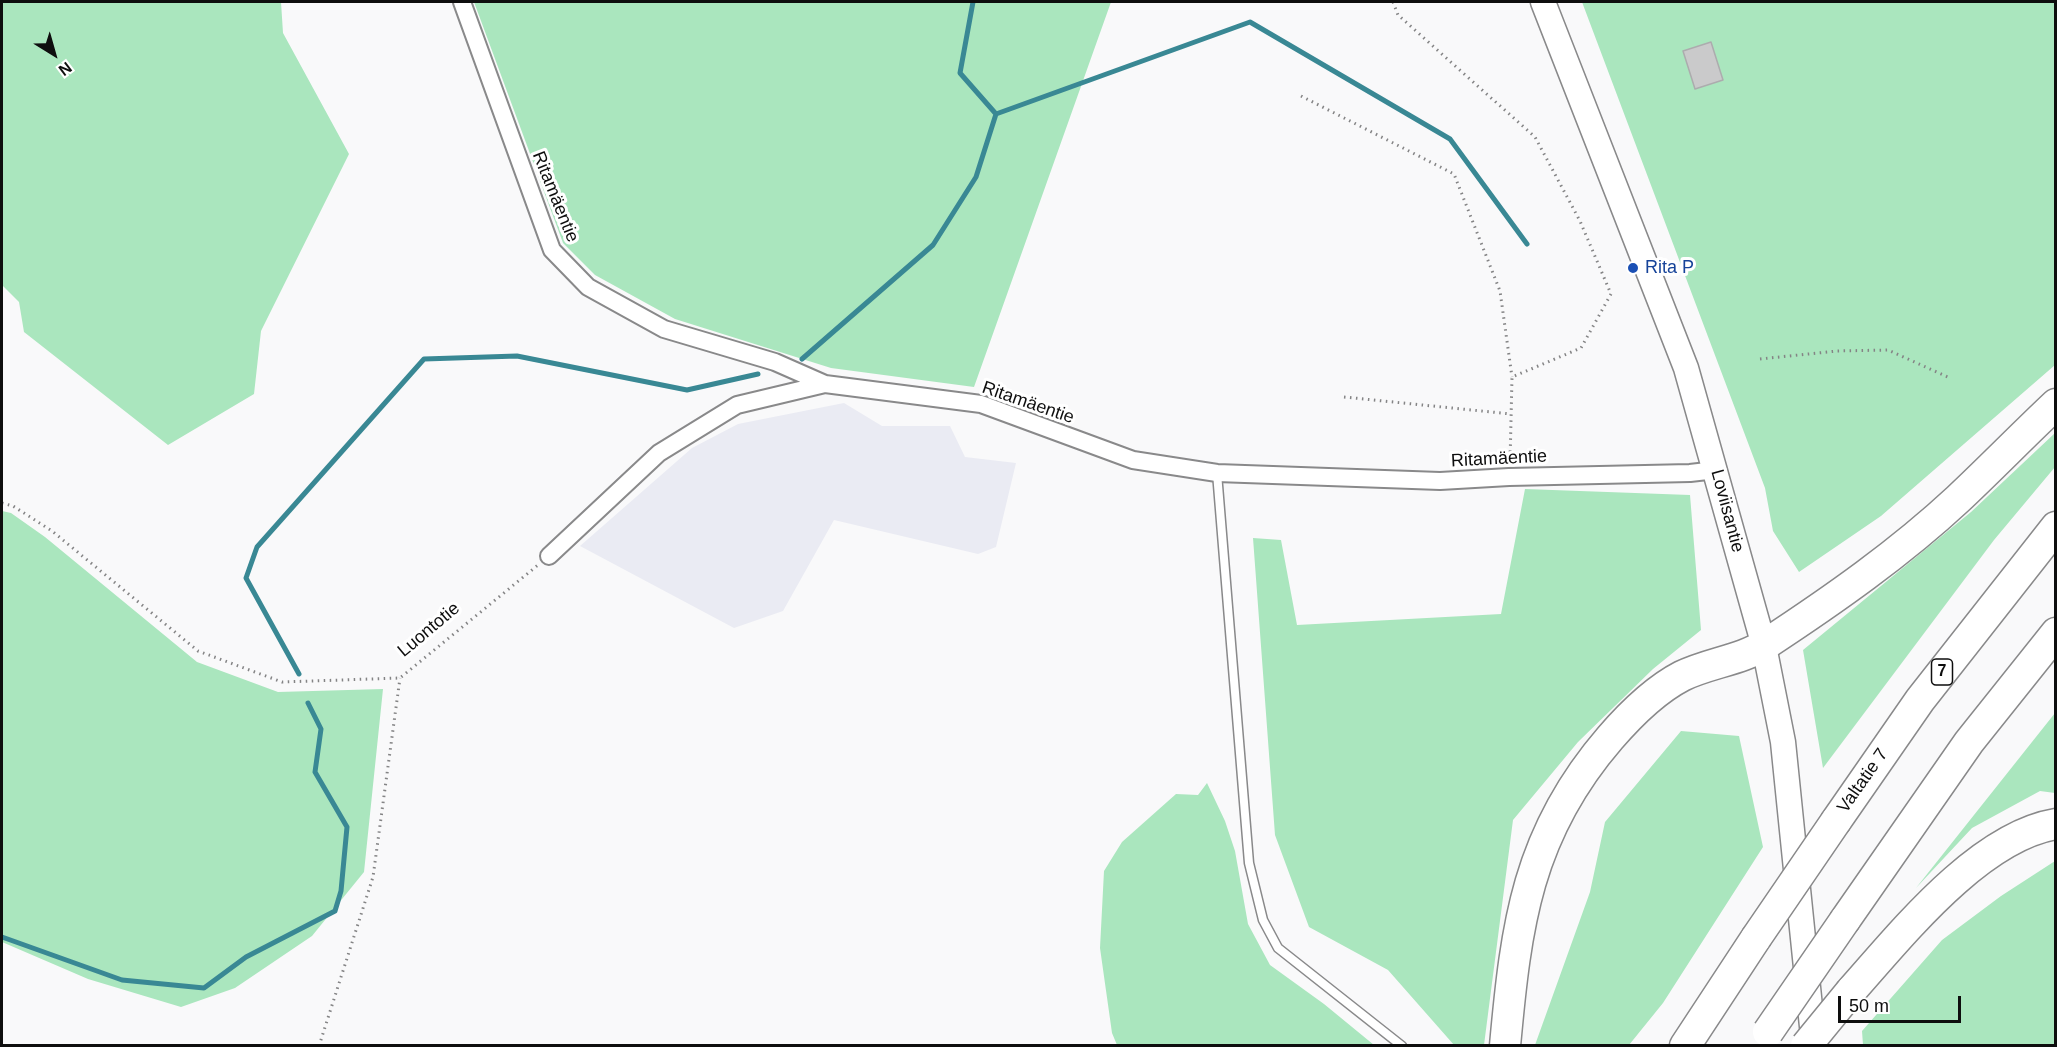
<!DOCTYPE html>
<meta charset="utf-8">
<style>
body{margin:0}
#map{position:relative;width:2057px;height:1047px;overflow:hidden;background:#f9f9fa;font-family:Arial,sans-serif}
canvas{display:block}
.frame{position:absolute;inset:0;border:3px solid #0e0e0e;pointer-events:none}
.north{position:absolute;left:24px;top:24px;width:60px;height:60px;-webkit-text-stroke:4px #fff;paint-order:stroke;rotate:143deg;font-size:16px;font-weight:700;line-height:24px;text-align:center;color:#0e0e0e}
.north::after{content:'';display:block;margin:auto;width:21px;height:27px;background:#0e0e0e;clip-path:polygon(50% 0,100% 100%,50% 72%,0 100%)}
.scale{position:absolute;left:1838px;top:996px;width:123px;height:27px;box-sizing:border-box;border:3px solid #0e0e0e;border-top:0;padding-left:8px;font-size:18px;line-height:21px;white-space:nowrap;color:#0e0e0e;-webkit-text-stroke:4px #fff;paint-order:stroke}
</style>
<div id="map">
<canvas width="2057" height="1047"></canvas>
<div class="frame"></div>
<div class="north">N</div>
<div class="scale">50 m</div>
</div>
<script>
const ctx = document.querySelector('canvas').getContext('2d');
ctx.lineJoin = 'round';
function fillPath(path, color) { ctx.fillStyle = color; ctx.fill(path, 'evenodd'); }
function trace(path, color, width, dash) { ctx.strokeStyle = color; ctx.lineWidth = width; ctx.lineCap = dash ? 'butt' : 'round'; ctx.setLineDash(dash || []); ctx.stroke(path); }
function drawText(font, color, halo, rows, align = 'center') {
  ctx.font = font + ' Arial,sans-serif'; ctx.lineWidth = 6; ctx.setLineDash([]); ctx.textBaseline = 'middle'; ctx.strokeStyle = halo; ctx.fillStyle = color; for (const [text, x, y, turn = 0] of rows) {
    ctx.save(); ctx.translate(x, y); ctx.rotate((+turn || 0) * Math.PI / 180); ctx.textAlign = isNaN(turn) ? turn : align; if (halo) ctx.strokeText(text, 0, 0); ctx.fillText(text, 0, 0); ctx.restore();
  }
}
fillPath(new Path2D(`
 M844,403L882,426H950L965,457L1016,463L996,547L978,554L834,520L783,611L734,628L580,546L692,448L738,424Z`), '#eaebf3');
fillPath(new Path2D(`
 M2,2H281L283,33L349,154L261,331L254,394L168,445L24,332L19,302L2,285Z
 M474,2H1111L974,387L831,368L675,319L595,275L563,243Z
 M1582,2H2055V365L1881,516L1799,572L1773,531L1765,488Z
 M2055,433V467L1994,540L1823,768L1803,650L1971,512Z
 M1525,489L1690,495L1701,630L1653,669L1578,742L1513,820L1484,1045H1454L1388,970L1309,927L1275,835L1253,538L1281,540L1297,625L1501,614Z
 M2,511L11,513L45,537L197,662L278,692L383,689L364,872L312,936L235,988L181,1007L88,979L2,942Z
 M2055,713V793L2040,791L1972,828L1916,888Z
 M1681,731L1739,736L1763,847L1663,1003L1629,1045H1535L1590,892L1605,822Z
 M1207,783L1225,821L1235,851L1248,924L1270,965L1324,1004L1374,1045H1117L1112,1033L1100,948L1104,871L1122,842L1176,794L1198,795Z
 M2055,861V1045H1863L1862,1031L1942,940L2001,896Z`), '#aae6be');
trace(new Path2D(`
 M996,114L1250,22L1450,139L1527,244
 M802,359L933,245L976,177L996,114L960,73L973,2
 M299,674L246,578L257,547L424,359L517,356L687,390L758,374
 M2,937L122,980L204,988L246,957L335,911L341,891L347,827L315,772L321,729L308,703`), '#398894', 5);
const building = new Path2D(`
 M1711,42L1723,80L1695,89L1683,51Z`);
fillPath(building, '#cacacb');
trace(building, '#acacae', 1.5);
const lane = new Path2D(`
 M1217,473L1249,863L1263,920L1278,948L1402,1046`);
const street = new Path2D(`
 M462,2L552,250L588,287L664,329L775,362L825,384L981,404L1133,460L1217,473L1440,481L1509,477L1690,473L1716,470
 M549,556L659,453L737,405L825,384`);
const secondary = new Path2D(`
 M1543,2L1686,368L1764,646L1783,742L1814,1046`);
const highway = new Path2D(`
 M1836,821L1920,700L2056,527
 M1845,920L1969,742L2056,633
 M1851,991C1901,935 1978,837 2056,824
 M1505,1046C1516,925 1527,834 1610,738C1629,716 1655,690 1682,676C1708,663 1742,660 1766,644C1833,600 1900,553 1958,499C1991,468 2023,435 2056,404
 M1685,1046L1756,938`);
trace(lane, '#89898a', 11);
trace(street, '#89898a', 20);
trace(secondary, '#89898a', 27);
trace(highway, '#89898a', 33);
trace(new Path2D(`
 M1393,2L1398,15L1535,137L1580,221L1611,294L1581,348L1512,377L1510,463
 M1301,96L1454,174L1500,291L1512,377
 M1760,359L1837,351L1888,350L1950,378
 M1344,397L1511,414
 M2,503L13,506L52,531L198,651L282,682L400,678L538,565
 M319,1046L373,877L400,678`), '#848485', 3, [1.5, 4.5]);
trace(lane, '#fff', 8);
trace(street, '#fff', 16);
trace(secondary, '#fff', 24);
trace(highway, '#fff', 30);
const highwayBridge = new Path2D(`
 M1756,938L1836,821
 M1768,1032L1845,920
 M1806,1046L1851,991`);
trace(highwayBridge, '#89898a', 33, []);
trace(highwayBridge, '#fff', 30);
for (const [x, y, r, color] of [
 [1633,268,6,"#1a4fb4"]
]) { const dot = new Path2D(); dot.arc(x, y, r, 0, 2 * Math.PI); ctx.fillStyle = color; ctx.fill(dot); trace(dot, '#fff', 2); }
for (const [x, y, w] of [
 [1942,672,21]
]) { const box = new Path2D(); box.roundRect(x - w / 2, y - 13, w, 26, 4.5); ctx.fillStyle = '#fff'; ctx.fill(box); trace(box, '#0e0e0e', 1.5); }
drawText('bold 16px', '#0e0e0e', null, [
 ["7",1942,672]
]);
drawText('18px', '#0e0e0e', '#fff', [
 ["Ritamäentie",555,197,68],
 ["Ritamäentie",1028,403,19],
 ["Ritamäentie",1499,459,-3],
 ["Loviisantie",1727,511,75],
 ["Luontotie",429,630,-40],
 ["Valtatie 7",1863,781,-55]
]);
drawText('18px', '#164399', '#fff', [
 ["Rita P",1645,268]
], 'left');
</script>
